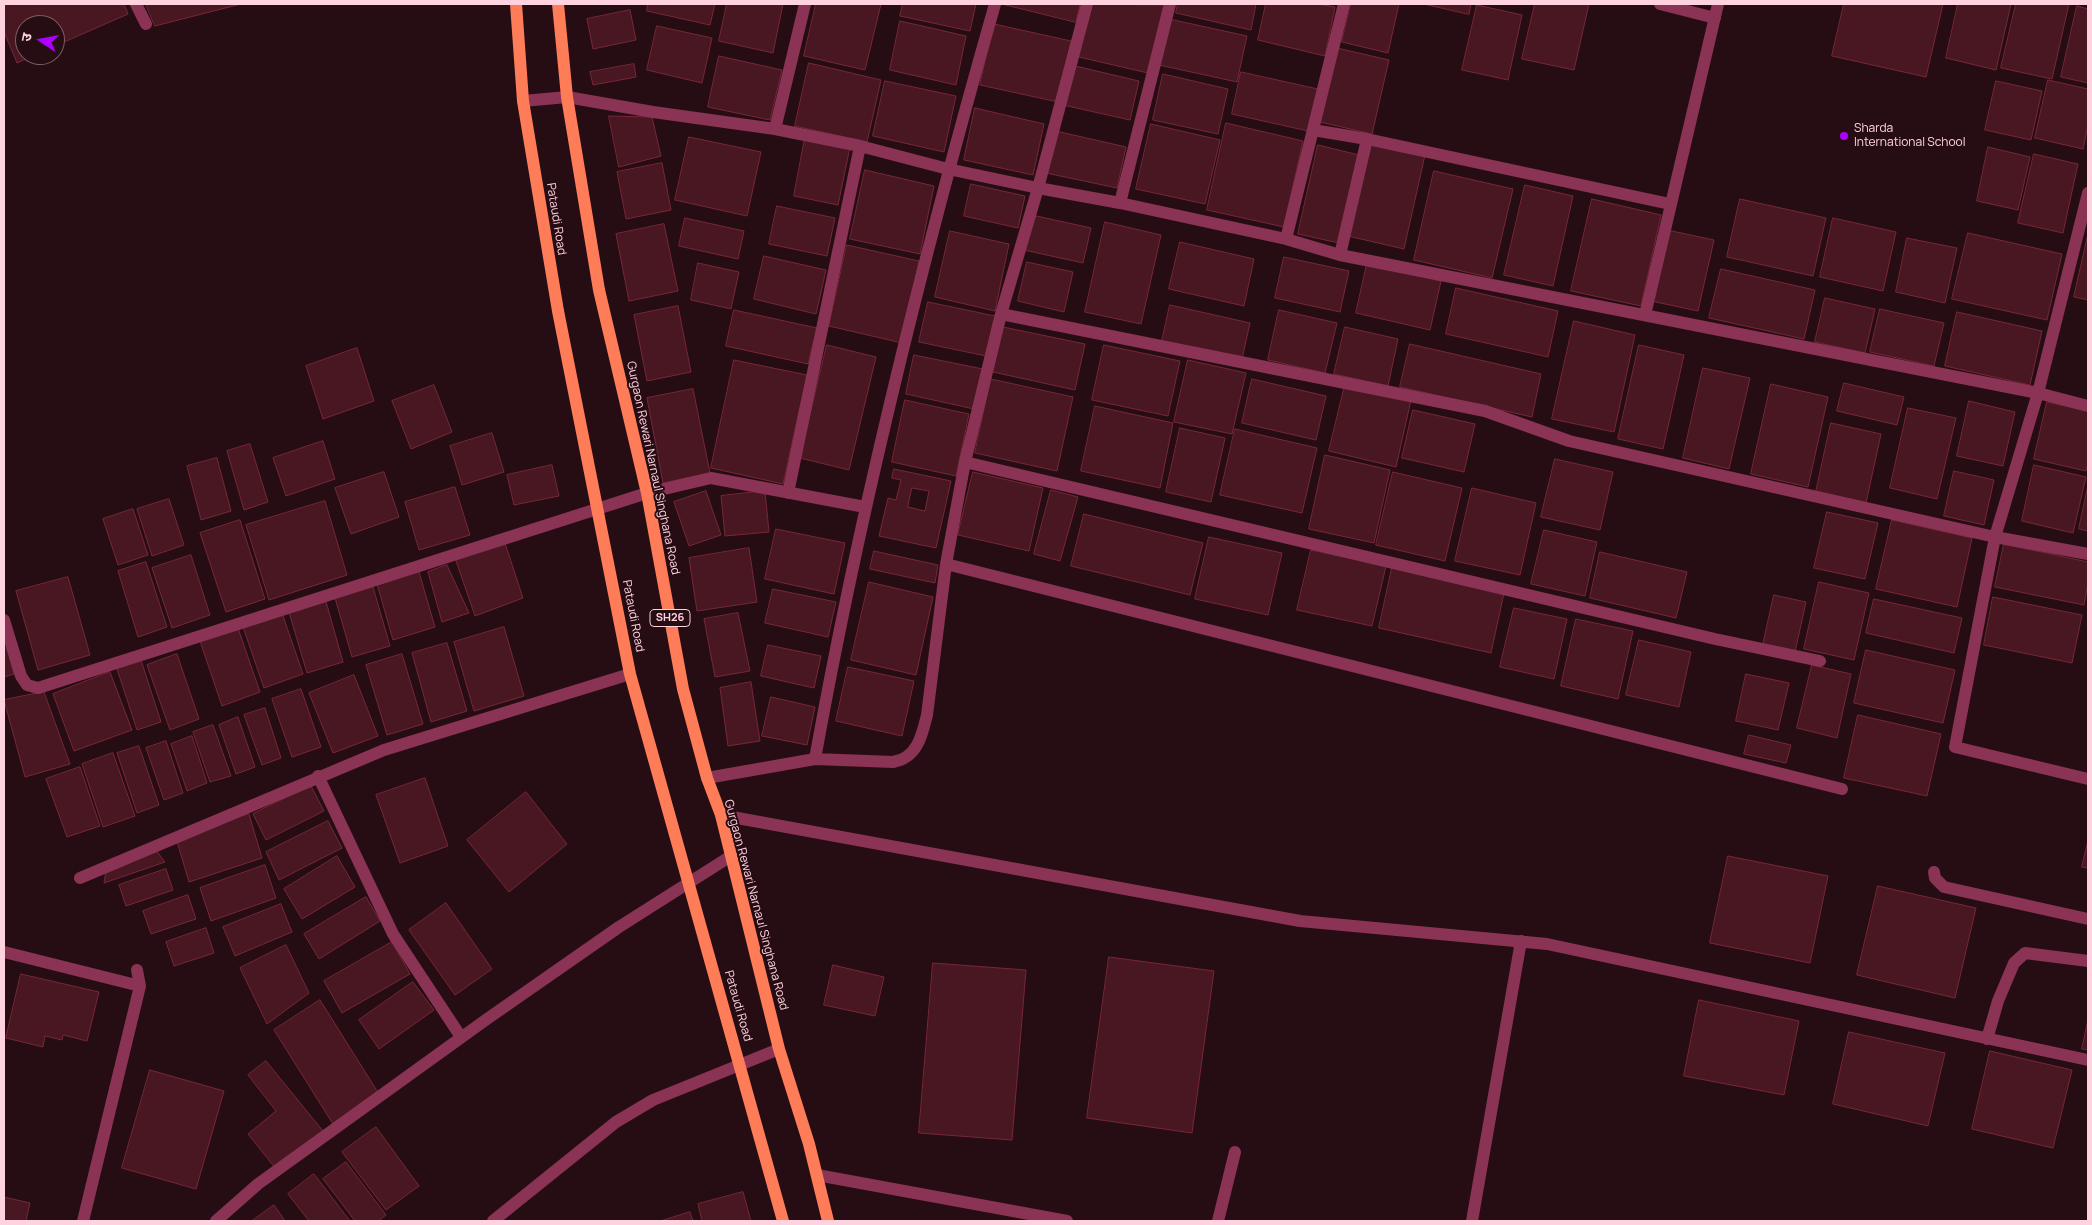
<!DOCTYPE html>
<meta charset="utf-8">
<style>
body{margin:0}
#map{position:relative;width:2092px;height:1225px;overflow:hidden;background:#260d13;font-family:Manrope,"Noto Sans Devanagari",sans-serif}
canvas{display:block}
.frame{position:absolute;inset:0;border:5px solid #ffd2e0;pointer-events:none}
.north{position:absolute;left:15px;top:15px;width:50px;height:50px;box-sizing:border-box;background:#260d13;border:1px solid #7d5c65;border-radius:50%;rotate:282deg;font-size:14px;font-weight:700;line-height:20px;text-align:center;color:#ffd2e0}
.north::after{content:'';display:block;margin:auto;width:18px;height:22px;background:#ae00fd;clip-path:polygon(50% 0,100% 100%,50% 72%,0 100%)}
</style>
<div id="map">
<canvas width="2092" height="1225"></canvas>
<div class="frame"></div>
<div class="north">उ</div>
</div>
<script>
const ctx = document.querySelector('canvas').getContext('2d');
ctx.lineJoin = 'round';
function fillPath(path, color) { ctx.fillStyle = color; ctx.fill(path, 'evenodd'); }
function trace(path, color, width, dash) { ctx.strokeStyle = color; ctx.lineWidth = width; ctx.lineCap = dash ? 'butt' : 'round'; ctx.setLineDash(dash || []); ctx.stroke(path); }
function drawText(font, color, halo, rows, align = 'center') {
  ctx.font = font + ' Manrope,sans-serif'; ctx.lineWidth = 4; ctx.setLineDash([]); ctx.textBaseline = 'middle'; ctx.strokeStyle = halo; ctx.fillStyle = color; for (const [text, x, y, turn = 0] of rows) {
    ctx.save(); ctx.translate(x, y); ctx.rotate((+turn || 0) * Math.PI / 180); ctx.textAlign = isNaN(turn) ? turn : align; if (halo) ctx.strokeText(text, 0, 0); ctx.fillText(text, 0, 0); ctx.restore();
  }
}
const building = new Path2D(`
 M4,4H124L128,14L55,46V25H25V55H35L17,63L4,32Z
 M146,4H241L155,26Z
 M648,4H715L710,25L647,11Z
 M727,4H783L773,53L719,41Z
 M816,4H881L865,70L804,56Z
 M903,4H976L970,31L900,16Z
 M1002,4H1080L1076,22Z
 M1091,4L1164,5L1148,73L1079,57Z
 M1178,4H1256L1251,30L1176,13Z
 M1266,4H1319L1335,7L1325,56L1258,40Z
 M1351,4H1399L1388,53L1342,42Z
 M1424,4H1471L1469,14Z
 M1535,4H1589L1574,70L1522,59Z
 M1844,4H1943L1926,77L1832,56Z
 M1958,4H2011L1996,70L1946,58Z
 M2016,4H2069L2052,79L2001,68Z
 M1477,5L1522,15L1508,80L1462,70Z
 M2077,6L2088,9V83L2061,77Z
 M630,10L636,40L593,49L587,19Z
 M1169,19L1247,36L1237,82L1159,65Z
 M900,21L966,36L956,85L890,70Z
 M994,24L1071,41L1058,102L980,85Z
 M657,26L712,38L702,83L647,70Z
 M1337,48L1389,60L1372,134L1320,122Z
 M719,56L782,70L770,120L708,107Z
 M809,63L881,80L867,142L795,126Z
 M634,64L636,77L593,85L590,72Z
 M1071,65L1139,81L1130,120L1063,105Z
 M1241,72L1318,89L1308,131L1232,114Z
 M1163,74L1228,89L1218,134L1153,120Z
 M2048,80L2088,89V125L2083,149L2035,138Z
 M885,81L956,96L944,152L873,136Z
 M1996,81L2042,91L2031,140L1985,130Z
 M975,108L1044,124L1033,175L964,160Z
 M609,116L652,117L661,156L619,167Z
 M1226,123L1303,141L1284,227L1207,210Z
 M1151,124L1220,140L1205,204L1136,189Z
 M1056,131L1126,147L1117,188L1046,173Z
 M689,137L761,152L747,216L675,200Z
 M805,138L850,147L838,205L794,196Z
 M1369,142L1425,155L1404,249L1348,236Z
 M1318,145L1359,155L1339,243L1298,234Z
 M1988,147L2030,157L2018,210L1977,201Z
 M2034,154L2078,164L2063,233L2018,223Z
 M662,163L671,210L626,219L617,172Z
 M865,170L934,186L920,254L850,239Z
 M1434,171L1513,189L1492,278L1414,260Z
 M971,184L1025,196L1018,228L964,216Z
 M1525,185L1573,196L1553,286L1504,275Z
 M1592,199L1661,215L1641,306L1571,291Z
 M1740,199L1826,218L1813,276L1727,257Z
 M777,206L835,218L827,256L769,244Z
 M1032,215L1091,228L1083,263L1024,250Z
 M685,218L744,231L738,259L679,246Z
 M1833,218L1896,232L1883,291L1820,277Z
 M1105,222L1161,235L1141,324L1085,312Z
 M664,224L678,291L629,301L616,234Z
 M1667,230L1714,240L1698,311L1651,301Z
 M950,231L1009,244L995,311L935,297Z
 M1968,233L2062,254L2047,320L1952,299Z
 M2088,234V300L2074,297Z
 M1907,238L1957,248L1945,303L1896,292Z
 M1180,242L1254,259L1244,306L1169,289Z
 M847,245L919,261L902,343L829,326Z
 M764,256L826,270L816,314L754,299Z
 M1284,257L1349,271L1340,312L1275,298Z
 M1027,262L1073,272L1064,312L1018,301Z
 M698,263L739,272L731,309L691,300Z
 M1367,264L1441,281L1430,330L1356,313Z
 M1721,269L1815,290L1804,339L1709,318Z
 M1456,288L1558,311L1548,357L1446,334Z
 M1825,298L1875,309L1865,353L1815,342Z
 M928,302L995,316L986,356L919,342Z
 M1170,305L1250,323L1242,359L1162,341Z
 M678,306L691,372L647,381L634,315Z
 M1880,309L1944,323L1934,366L1870,352Z
 M734,310L817,328L808,364L726,346Z
 M1279,310L1337,323L1325,373L1268,360Z
 M1957,312L2042,331L2030,385L1945,366Z
 M1574,321L1635,335L1614,432L1552,419Z
 M1003,327L1085,344L1075,390L993,372Z
 M1345,327L1398,339L1388,386L1334,374Z
 M1410,344L1541,374L1532,417L1400,387Z
 M827,345L876,357L849,470L800,458Z
 M1104,345L1180,361L1168,416L1092,400Z
 M1639,345L1684,355L1663,449L1618,439Z
 M357,348L374,401L323,419L306,366Z
 M914,355L983,369L974,409L906,394Z
 M734,360L807,375L783,484L711,468Z
 M1188,360L1246,373L1232,434L1174,422Z
 M1703,368L1750,378L1729,469L1683,458Z
 M991,379L1073,397L1057,471L975,453Z
 M1252,379L1326,396L1316,440L1242,423Z
 M1844,383L1904,397L1897,425L1837,411Z
 M1771,384L1828,397L1808,487L1751,474Z
 M434,385L452,432L411,449L392,401Z
 M1345,385L1411,400L1396,467L1329,451Z
 M693,389L710,473L663,483L647,398Z
 M905,400L969,414L956,476L892,462Z
 M1969,401L2015,412L2003,466L1957,456Z
 M2047,402L2088,411V462L2086,471L2034,459Z
 M1095,406L1173,423L1160,488L1081,471Z
 M1908,408L1956,418L1937,499L1890,488Z
 M1413,410L1475,424L1464,472L1402,458Z
 M1831,423L1881,434L1866,503L1816,492Z
 M1180,428L1225,438L1211,502L1166,492Z
 M1235,429L1317,448L1302,513L1220,495Z
 M492,433L504,472L462,485L450,446Z
 M323,441L335,479L286,496L273,458Z
 M250,444L268,502L244,510L227,451Z
 M1325,455L1390,470L1374,543L1309,529Z
 M217,458L231,511L201,520L187,466Z
 M1555,459L1613,472L1600,530L1541,517Z
 M552,465L559,496L514,505L507,475Z
 M2034,465L2086,477L2073,533L2022,521Z
 M894,469L951,481L936,548L879,536L888,498L896,500L901,480L892,478ZM912,488L929,491L925,511L908,507Z
 M1954,471L1994,480L1984,525L1944,516Z
 M384,472L399,517L351,534L335,488Z
 M973,472L1043,488L1029,551L958,535Z
 M1393,472L1462,488L1445,561L1376,545Z
 M2088,485V531L2079,529Z
 M455,487L470,535L419,550L405,502Z
 M1472,488L1536,503L1520,575L1455,561Z
 M1051,490L1078,497L1060,561L1034,554Z
 M706,491L721,535L689,546L674,502Z
 M765,491L769,532L725,536L721,496Z
 M169,499L184,545L152,556L137,509Z
 M325,501L347,575L269,600L246,525Z
 M133,509L148,555L118,565L103,519Z
 M1827,512L1878,523L1865,579L1814,568Z
 M1084,514L1203,543L1190,595L1071,566Z
 M240,520L265,599L226,612L200,533Z
 M1892,520L1972,538L1957,607L1876,589Z
 M776,529L845,543L834,594L765,579Z
 M1544,530L1597,542L1585,596L1531,584Z
 M1209,537L1282,553L1268,615L1195,599Z
 M504,540L523,598L475,616L455,558Z
 M2004,544L2088,562V583L2084,605L1995,587Z
 M749,548L757,602L697,611L689,558Z
 M1311,550L1386,566L1372,626L1297,610Z
 M874,551L938,565L935,583L870,569Z
 M1600,552L1687,572L1676,618L1590,598Z
 M191,555L210,615L172,628L152,568Z
 M146,562L167,627L138,637L118,571Z
 M447,565L469,613L442,622L428,572Z
 M1392,568L1504,593L1491,653L1379,628Z
 M419,572L435,627L393,640L377,584Z
 M68,577L90,655L38,670L16,591Z
 M869,582L933,597L916,675L851,660Z
 M1819,582L1869,593L1854,660L1804,649Z
 M373,587L390,646L352,657L335,598Z
 M773,589L836,602L828,637L765,623Z
 M1774,595L1806,602L1795,652L1763,645Z
 M1993,597L2082,615L2072,663L1984,645Z
 M325,598L343,662L307,673L288,609Z
 M1874,599L1962,618L1954,653L1866,633Z
 M1514,608L1567,619L1554,679L1500,667Z
 M282,613L303,674L264,688L243,627Z
 M738,613L750,671L715,677L704,619Z
 M1576,619L1633,631L1618,699L1561,686Z
 M504,627L524,696L474,711L454,642Z
 M238,628L260,692L222,706L200,641Z
 M1639,640L1691,652L1679,707L1626,695Z
 M447,643L467,711L431,722L412,653Z
 M768,645L821,656L814,688L761,676Z
 M7,648L14,674L4,677V649Z
 M1866,650L1955,670L1943,723L1854,703Z
 M177,654L199,719L170,730L147,665Z
 M402,654L423,724L387,735L366,665Z
 M141,660L161,722L137,730L117,669Z
 M1812,665L1851,674L1837,738L1797,728Z
 M848,667L914,681L902,736L836,721Z
 M110,672L132,730L74,751L53,694Z
 M1746,674L1789,683L1778,730L1736,721Z
 M354,675L378,736L333,753L309,693Z
 M751,682L760,741L728,746L720,688Z
 M301,689L321,747L292,757L272,699Z
 M44,692L70,764L25,777L4,700Z
 M771,697L815,707L807,745L762,736Z
 M265,708L281,758L262,765L244,715Z
 M1858,715L1941,734L1927,796L1844,778Z
 M238,717L255,767L236,774L219,725Z
 M213,725L231,776L210,782L193,732Z
 M1749,735L1791,745L1786,763L1744,754Z
 M192,736L207,783L187,791L171,744Z
 M166,741L183,793L164,800L146,748Z
 M139,746L159,805L137,813L117,753Z
 M113,753L135,816L103,827L82,764Z
 M80,767L100,826L67,837L46,779Z
 M425,778L448,846L400,863L376,795Z
 M311,786L324,811L266,840L253,814Z
 M526,792L567,844L509,892L467,840Z
 M249,814L262,858L189,882L176,838Z
 M328,821L342,848L279,880L266,852Z
 M2088,841V868L2082,867Z
 M155,849L165,862L104,883L106,871Z
 M337,856L355,887L302,919L284,889Z
 M1728,856L1828,876L1810,963L1710,943Z
 M265,865L276,898L211,921L200,888Z
 M166,869L173,890L126,906L119,885Z
 M1878,886L1976,908L1955,998L1857,975Z
 M188,895L196,919L151,934L143,911Z
 M366,897L380,921L319,959L304,934Z
 M446,903L492,969L455,995L409,930Z
 M281,904L292,932L235,956L223,927Z
 M206,928L214,953L174,966L166,942Z
 M392,942L410,974L342,1013L324,981Z
 M286,945L309,993L267,1024L240,968Z
 M1109,957L1214,971L1192,1133L1087,1118Z
 M933,963L1026,970L1012,1140L919,1133Z
 M833,965L884,977L875,1016L824,1005Z
 M21,974L99,992L87,1041L63,1035L62,1040L45,1036L43,1047L6,1038Z
 M413,982L434,1010L379,1049L359,1020Z
 M320,1000L379,1094L333,1124L274,1030Z
 M1699,1000L1799,1021L1784,1095L1684,1076Z
 M2088,1020V1050L2082,1049Z
 M1849,1032L1945,1053L1928,1126L1833,1104Z
 M1990,1051L2072,1070L2053,1148L1972,1129Z
 M266,1061L323,1131L276,1169L248,1134L276,1111L248,1075Z
 M150,1070L224,1091L196,1189L122,1168Z
 M376,1127L419,1186L386,1210L342,1152Z
 M346,1162L386,1215L378,1221H355L323,1179Z
 M314,1174L350,1221H309L288,1194Z
 M743,1192L751,1221H702L698,1204Z
 M4,1197L30,1203L26,1221H4Z
 M274,1205L285,1221H252Z
 M690,1212L693,1221H661Z`);
fillPath(building, '#491722');
trace(building, '#772738', 1);
trace(new Path2D(`
 M136,4L146,24
 M1660,4L1715,18
 M523,101L567,97L653,112L775,129L860,146L948,169L1038,188L1120,203L1286,239L1340,255L2038,393L2088,406
 M775,129L805,4
 M1313,130L1367,139L1670,204
 M2088,193L2038,393L1995,537L1955,747L2088,779
 M1120,203L1170,4
 M1286,239L1344,4
 M1340,255L1367,139
 M1001,314L1485,411L1569,441L1995,537L2088,554
 M1645,315L1718,4
 M965,462L1715,639L1820,661
 M788,493L860,146
 M946,564L1842,789
 M4,620L21,676L27,685L38,688L647,493L711,478L865,507
 M815,759L893,762C917,758 922,736 927,715L946,564L965,462L1001,314L1038,188L1087,4
 M318,776L393,934L461,1037
 M707,778L815,759C861,504 924,253 995,4
 M721,815L1300,921L1547,944L2088,1060
 M1934,872L1935,878L1944,887L2088,919
 M80,878L384,750L630,674
 M4,952L140,986
 M1987,1039L1998,1001L2014,963L2025,953L2088,961
 M817,1175L1067,1221
 M83,1221L140,986L137,970
 M216,1221L258,1184L487,1019L619,927L731,856
 M493,1221L616,1122L653,1100L779,1049
 M1218,1221L1235,1152
 M1472,1221L1521,941`), '#8a3354', 12);
trace(new Path2D(`
 M516,4L523,101L558,311L630,674L783,1221
 M558,4L567,97L599,290L647,493L683,689L707,778L721,815L779,1049L809,1144L828,1221`), '#ff7c59', 12);
for (const [x, y, r, color] of [
 [1844,136,5,"#ae00fd"]
]) { const dot = new Path2D(); dot.arc(x, y, r, 0, 2 * Math.PI); ctx.fillStyle = color; ctx.fill(dot); trace(dot, '#260d13', 2); }
for (const [x, y, w] of [
 [670,618,40]
]) { const box = new Path2D(); box.roundRect(x - w / 2, y - 8.5, w, 17, 4); ctx.fillStyle = '#260d13'; ctx.fill(box); trace(box, '#ffd2e0', 1); }
drawText('bold 11px', '#ffd2e0', null, [
 ["SH26",670,618]
]);
drawText('12px', '#ffd2e0', '#260d13', [
 ["Sharda",1854,129],
 ["International School",1854,143]
], 'left');
drawText('12px', '#ffd2e0', '#260d13', [
 ["Pataudi Road",556,219,81],
 ["Gurgaon Rewari Narnaul Singhana Road",653,468,78],
 ["Pataudi Road",633,616,79],
 ["Gurgaon Rewari Narnaul Singhana Road",756,905,75],
 ["Pataudi Road",738,1006,74]
]);
</script>
